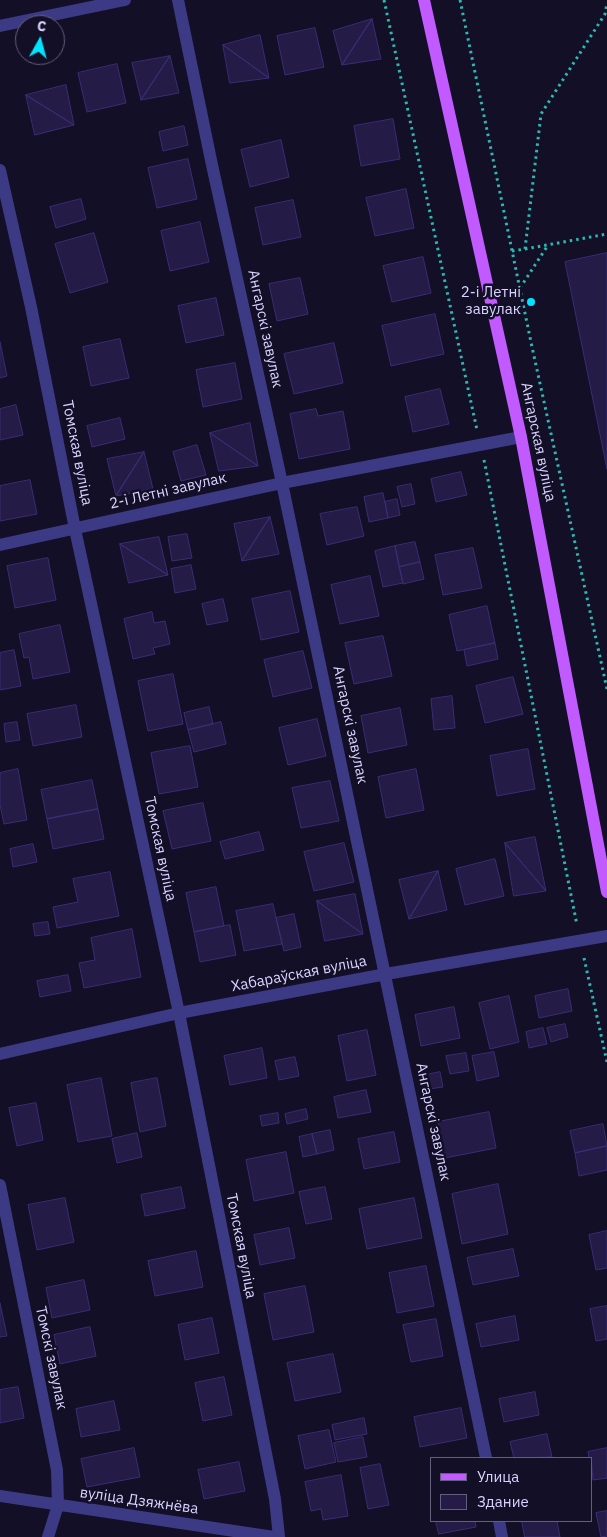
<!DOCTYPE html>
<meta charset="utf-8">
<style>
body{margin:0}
#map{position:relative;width:607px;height:1537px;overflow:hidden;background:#130f26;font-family:"IBM Plex Sans",sans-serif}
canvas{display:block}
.legend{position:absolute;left:430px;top:1457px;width:162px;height:65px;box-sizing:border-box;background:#130f26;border:1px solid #625e7d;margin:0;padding:6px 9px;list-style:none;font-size:15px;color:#d9d4ff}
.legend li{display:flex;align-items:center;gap:10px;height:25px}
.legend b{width:25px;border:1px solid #625e7d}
.north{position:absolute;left:15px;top:15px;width:50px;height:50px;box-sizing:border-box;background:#130f26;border:1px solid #625e7d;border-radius:50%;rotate:7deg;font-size:14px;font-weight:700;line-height:20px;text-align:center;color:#d9d4ff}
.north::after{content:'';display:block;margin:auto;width:18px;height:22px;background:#00e5ff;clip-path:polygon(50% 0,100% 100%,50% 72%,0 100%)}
</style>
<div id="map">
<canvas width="607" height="1537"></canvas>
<ul class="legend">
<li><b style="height:6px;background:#c25bff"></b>Улица</li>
<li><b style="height:14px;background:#241b47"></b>Здание</li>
</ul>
<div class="north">С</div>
</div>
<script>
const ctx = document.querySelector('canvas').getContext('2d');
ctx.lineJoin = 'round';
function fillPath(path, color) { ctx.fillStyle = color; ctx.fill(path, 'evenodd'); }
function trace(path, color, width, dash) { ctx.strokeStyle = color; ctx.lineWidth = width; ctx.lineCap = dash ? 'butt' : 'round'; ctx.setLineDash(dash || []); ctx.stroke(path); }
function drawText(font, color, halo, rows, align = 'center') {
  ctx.font = font + ' "IBM Plex Sans",sans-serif'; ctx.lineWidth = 5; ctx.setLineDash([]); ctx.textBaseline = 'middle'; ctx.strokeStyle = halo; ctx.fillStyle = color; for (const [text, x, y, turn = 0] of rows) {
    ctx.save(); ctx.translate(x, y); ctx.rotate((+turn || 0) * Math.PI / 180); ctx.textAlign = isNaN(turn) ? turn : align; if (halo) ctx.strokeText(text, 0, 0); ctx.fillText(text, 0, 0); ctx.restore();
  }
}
const building = new Path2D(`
 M372,19L381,59L342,65Z
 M372,19L342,65L333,31Z
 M315,28L324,67L285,75L277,36Z
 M260,35L269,78L223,45Z
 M223,45L269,78L230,83Z
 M170,56L141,100L132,63Z
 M170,56L179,93L141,100Z
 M117,64L126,103L87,112L78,73Z
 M66,85L74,125L26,95Z
 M26,95L74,125L35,135Z
 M393,119L400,159L361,166L354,126Z
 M184,126L188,145L163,151L159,132Z
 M281,140L289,177L250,187L241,150Z
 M188,159L197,199L157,208L148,168Z
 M406,189L414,228L375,236L366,198Z
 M81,199L86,219L56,228L50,207Z
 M293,200L301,237L263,245L255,208Z
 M200,222L209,262L170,271L161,231Z
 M94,233L108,282L70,293L55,244Z
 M607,253V469L565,262Z
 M423,257L431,293L392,302L383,266Z
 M300,278L308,314L277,321L269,284Z
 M216,298L224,335L186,343L178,306Z
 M435,314L444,354L391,366L382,326Z
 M120,339L129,378L91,386L83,347Z
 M0,342L7,376L0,378Z
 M334,343L343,383L294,394L284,354Z
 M235,363L242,399L203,407L196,370Z
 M440,389L449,424L413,432L405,397Z
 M16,405L23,435L0,440V409Z
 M316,409L318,416L343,411L350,449L299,459L290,414Z
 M120,418L125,439L92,447L87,426Z
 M250,423L258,466L210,433Z
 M210,433L258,466L219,471Z
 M197,445L206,475L181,481L173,452Z
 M144,452L116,496L107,459Z
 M144,452L153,489L116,496Z
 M461,472L467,495L436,502L431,479Z
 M30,480L37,514L0,521V486Z
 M411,484L415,504L402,507L397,487Z
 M383,493L388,518L369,522L364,497Z
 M397,499L400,515L388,518L385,502Z
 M357,507L364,536L327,545L320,514Z
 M270,517L242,561L234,524Z
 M270,517L279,554L242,561Z
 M187,534L192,558L172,561L168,537Z
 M159,537L168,575L120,544Z
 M415,542L420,562L399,567L395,546Z
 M120,544L168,575L129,583Z
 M395,546L403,583L383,587L375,551Z
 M473,548L482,588L443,595L435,555Z
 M48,558L56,600L15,608L7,566Z
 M420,562L424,579L403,584L399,567Z
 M191,565L196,589L175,593L171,569Z
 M370,576L379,616L340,624L331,585Z
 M290,591L299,632L261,640L252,599Z
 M223,599L228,621L207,625L202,604Z
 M487,606L495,643L457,651L449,615Z
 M152,612L154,623L165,621L170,644L153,648L155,654L133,659L124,619Z
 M60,625L70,672L33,679L29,657L24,658L19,634Z
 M383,636L392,676L354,684L345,643Z
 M495,643L498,659L467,666L464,650Z
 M14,650L21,686L0,690V653Z
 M303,651L312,688L273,697L264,660Z
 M173,674L183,724L148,731L138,681Z
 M513,677L523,714L485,723L476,686Z
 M452,696L455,728L434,730L431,699Z
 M76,705L82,737L33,746L27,714Z
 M209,707L213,724L188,730L184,713Z
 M400,708L407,745L368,753L361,716Z
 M317,719L326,756L288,765L279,728Z
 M17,722L20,740L6,742L4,724Z
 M221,722L226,744L194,752L188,730Z
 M190,746L198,787L159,794L151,753Z
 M528,749L535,789L497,796L490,756Z
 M18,769L27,820L4,824L0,805V773Z
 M416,769L424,810L386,818L378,777Z
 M92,780L98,809L47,819L41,790Z
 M330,781L339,821L301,828L292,788Z
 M203,803L211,841L172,849L163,811Z
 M98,809L104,839L53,849L47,819Z
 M259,832L264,850L225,859L220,842Z
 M535,837L546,891L505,843Z
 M344,843L354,882L314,891L304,852Z
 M505,843L546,891L514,896Z
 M33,844L37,862L13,867L10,849Z
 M495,859L504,896L465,905L456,869Z
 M438,871L409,919L399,880Z
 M438,871L447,910L409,919Z
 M110,872L119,916L57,928L53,907L78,902L73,879Z
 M216,887L224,926L194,932L186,893Z
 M355,894L363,934L317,901Z
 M317,901L363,934L325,941Z
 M273,904L282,944L244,951L236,911Z
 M294,914L301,947L284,951L276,918Z
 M48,922L50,934L35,936L33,924Z
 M230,925L236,955L200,962L194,932Z
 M132,929L141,977L84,988L79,963L95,960L91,938Z
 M68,975L71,991L40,997L37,981Z
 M568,989L572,1011L539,1018L535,996Z
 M509,996L519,1042L490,1049L479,1003Z
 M454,1007L460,1038L421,1046L415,1015Z
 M565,1024L568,1037L551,1042L547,1028Z
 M543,1028L547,1044L529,1048L526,1032Z
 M367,1030L376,1075L347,1081L338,1036Z
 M262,1048L267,1078L230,1085L224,1056Z
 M494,1052L499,1076L477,1081L472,1056Z
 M466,1053L469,1071L450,1074L446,1056Z
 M295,1057L299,1076L279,1080L275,1061Z
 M440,1072L443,1087L429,1089L426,1075Z
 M101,1078L112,1136L78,1142L67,1085Z
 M157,1078L166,1126L140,1132L131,1083Z
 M366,1090L371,1112L338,1118L334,1097Z
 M36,1103L43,1140L17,1146L9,1108Z
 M306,1109L308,1119L287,1124L285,1114Z
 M489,1112L496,1148L445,1158L438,1122Z
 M278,1113L279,1123L262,1126L260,1116Z
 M603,1124L607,1146L575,1153L570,1131Z
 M330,1130L334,1150L317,1154L312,1134Z
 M394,1132L400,1162L364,1169L358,1139Z
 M137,1133L142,1157L117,1163L112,1139Z
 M312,1134L317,1154L303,1157L299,1137Z
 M607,1146V1170L579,1176L575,1153Z
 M286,1152L294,1193L254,1201L246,1160Z
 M498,1184L508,1234L462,1244L452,1194Z
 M181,1187L185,1208L145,1216L141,1195Z
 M325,1187L332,1219L306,1224L299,1192Z
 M65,1198L74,1242L37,1250L28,1205Z
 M414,1198L422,1238L367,1249L359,1209Z
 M289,1228L295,1258L260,1265L254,1235Z
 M607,1231V1268L596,1270L589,1235Z
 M513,1249L519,1276L473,1285L467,1258Z
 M196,1251L203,1287L155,1296L148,1261Z
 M426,1266L434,1306L397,1313L389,1273Z
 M84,1280L90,1310L52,1318L46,1288Z
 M305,1286L314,1332L273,1340L264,1294Z
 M0,1303L7,1336L0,1337Z
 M607,1306V1339L596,1341L590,1309Z
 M515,1316L519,1340L481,1347L476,1324Z
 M212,1318L219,1353L185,1360L178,1325Z
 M436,1319L443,1356L411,1362L403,1325Z
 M90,1327L96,1356L60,1364L54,1335Z
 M333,1354L341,1392L295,1401L287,1363Z
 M224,1377L232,1415L203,1421L195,1383Z
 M18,1387L24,1418L0,1423V1390Z
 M535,1392L539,1415L504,1422L499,1399Z
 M114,1401L120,1430L81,1437L76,1409Z
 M461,1408L467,1438L420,1447L414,1417Z
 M364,1418L367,1434L335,1440L332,1425Z
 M329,1430L336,1462L305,1469L298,1436Z
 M547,1434L552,1457L514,1458L510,1442Z
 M363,1437L367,1457L338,1462L334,1443Z
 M134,1448L140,1477L87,1487L81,1459Z
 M607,1448V1478L593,1480L591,1458H589L588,1452Z
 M239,1462L245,1491L204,1499L198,1470Z
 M380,1464L389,1505L368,1509L360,1468Z
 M341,1475L348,1516L323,1520L321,1509L311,1511L305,1482Z
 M607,1511V1536L601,1537L596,1513Z
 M436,1521H475L476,1527L439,1534Z
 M522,1521H557L560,1537H525Z`);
fillPath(building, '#241b47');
trace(building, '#3b2d73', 1);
trace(new Path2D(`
 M384,0L477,430
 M460,0L532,347L607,689
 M525,249L607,234
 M512,251L525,249L541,114L605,14L607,3
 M520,288L548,245
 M484,460L577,925
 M584,958L607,1062`), '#2fb8b0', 3, [2.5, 4]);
trace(new Path2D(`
 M178,0L212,165L282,483L486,1458
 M0,26L125,0
 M0,170L31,307L75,529L179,1013L275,1499L279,1537
 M0,545L282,483L521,437
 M0,1054L179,1013L386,974L607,936
 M0,1185L57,1470L58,1505L48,1537
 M0,1496L274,1537
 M499,1521L502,1537`), '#3d3a85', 12);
trace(new Path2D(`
 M424,0L521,437L607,892`), '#c25bff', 12);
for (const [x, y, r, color] of [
 [531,302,5,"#00e5ff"]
]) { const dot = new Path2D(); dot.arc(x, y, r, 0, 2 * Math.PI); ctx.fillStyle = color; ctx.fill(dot); trace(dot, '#130f26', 2); }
drawText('15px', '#d9d4ff', '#130f26', [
 ["2-і Летні",521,293],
 ["завулак",521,310]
], 'right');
drawText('15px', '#d9d4ff', '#130f26', [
 ["Ангарскі завулак",265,329,78],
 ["Ангарская вуліца",538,442,78],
 ["Томская вуліца",77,453,79],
 ["2-і Летні завулак",168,491,-13],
 ["Ангарскі завулак",350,725,78],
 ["Томская вуліца",160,849,78],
 ["Хабараўская вуліца",299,974,-11],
 ["Ангарскі завулак",433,1122,78],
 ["Томская вуліца",241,1246,79],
 ["Томскі завулак",51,1358,78],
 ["вуліца Дзяжнёва",139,1501,8]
]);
</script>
